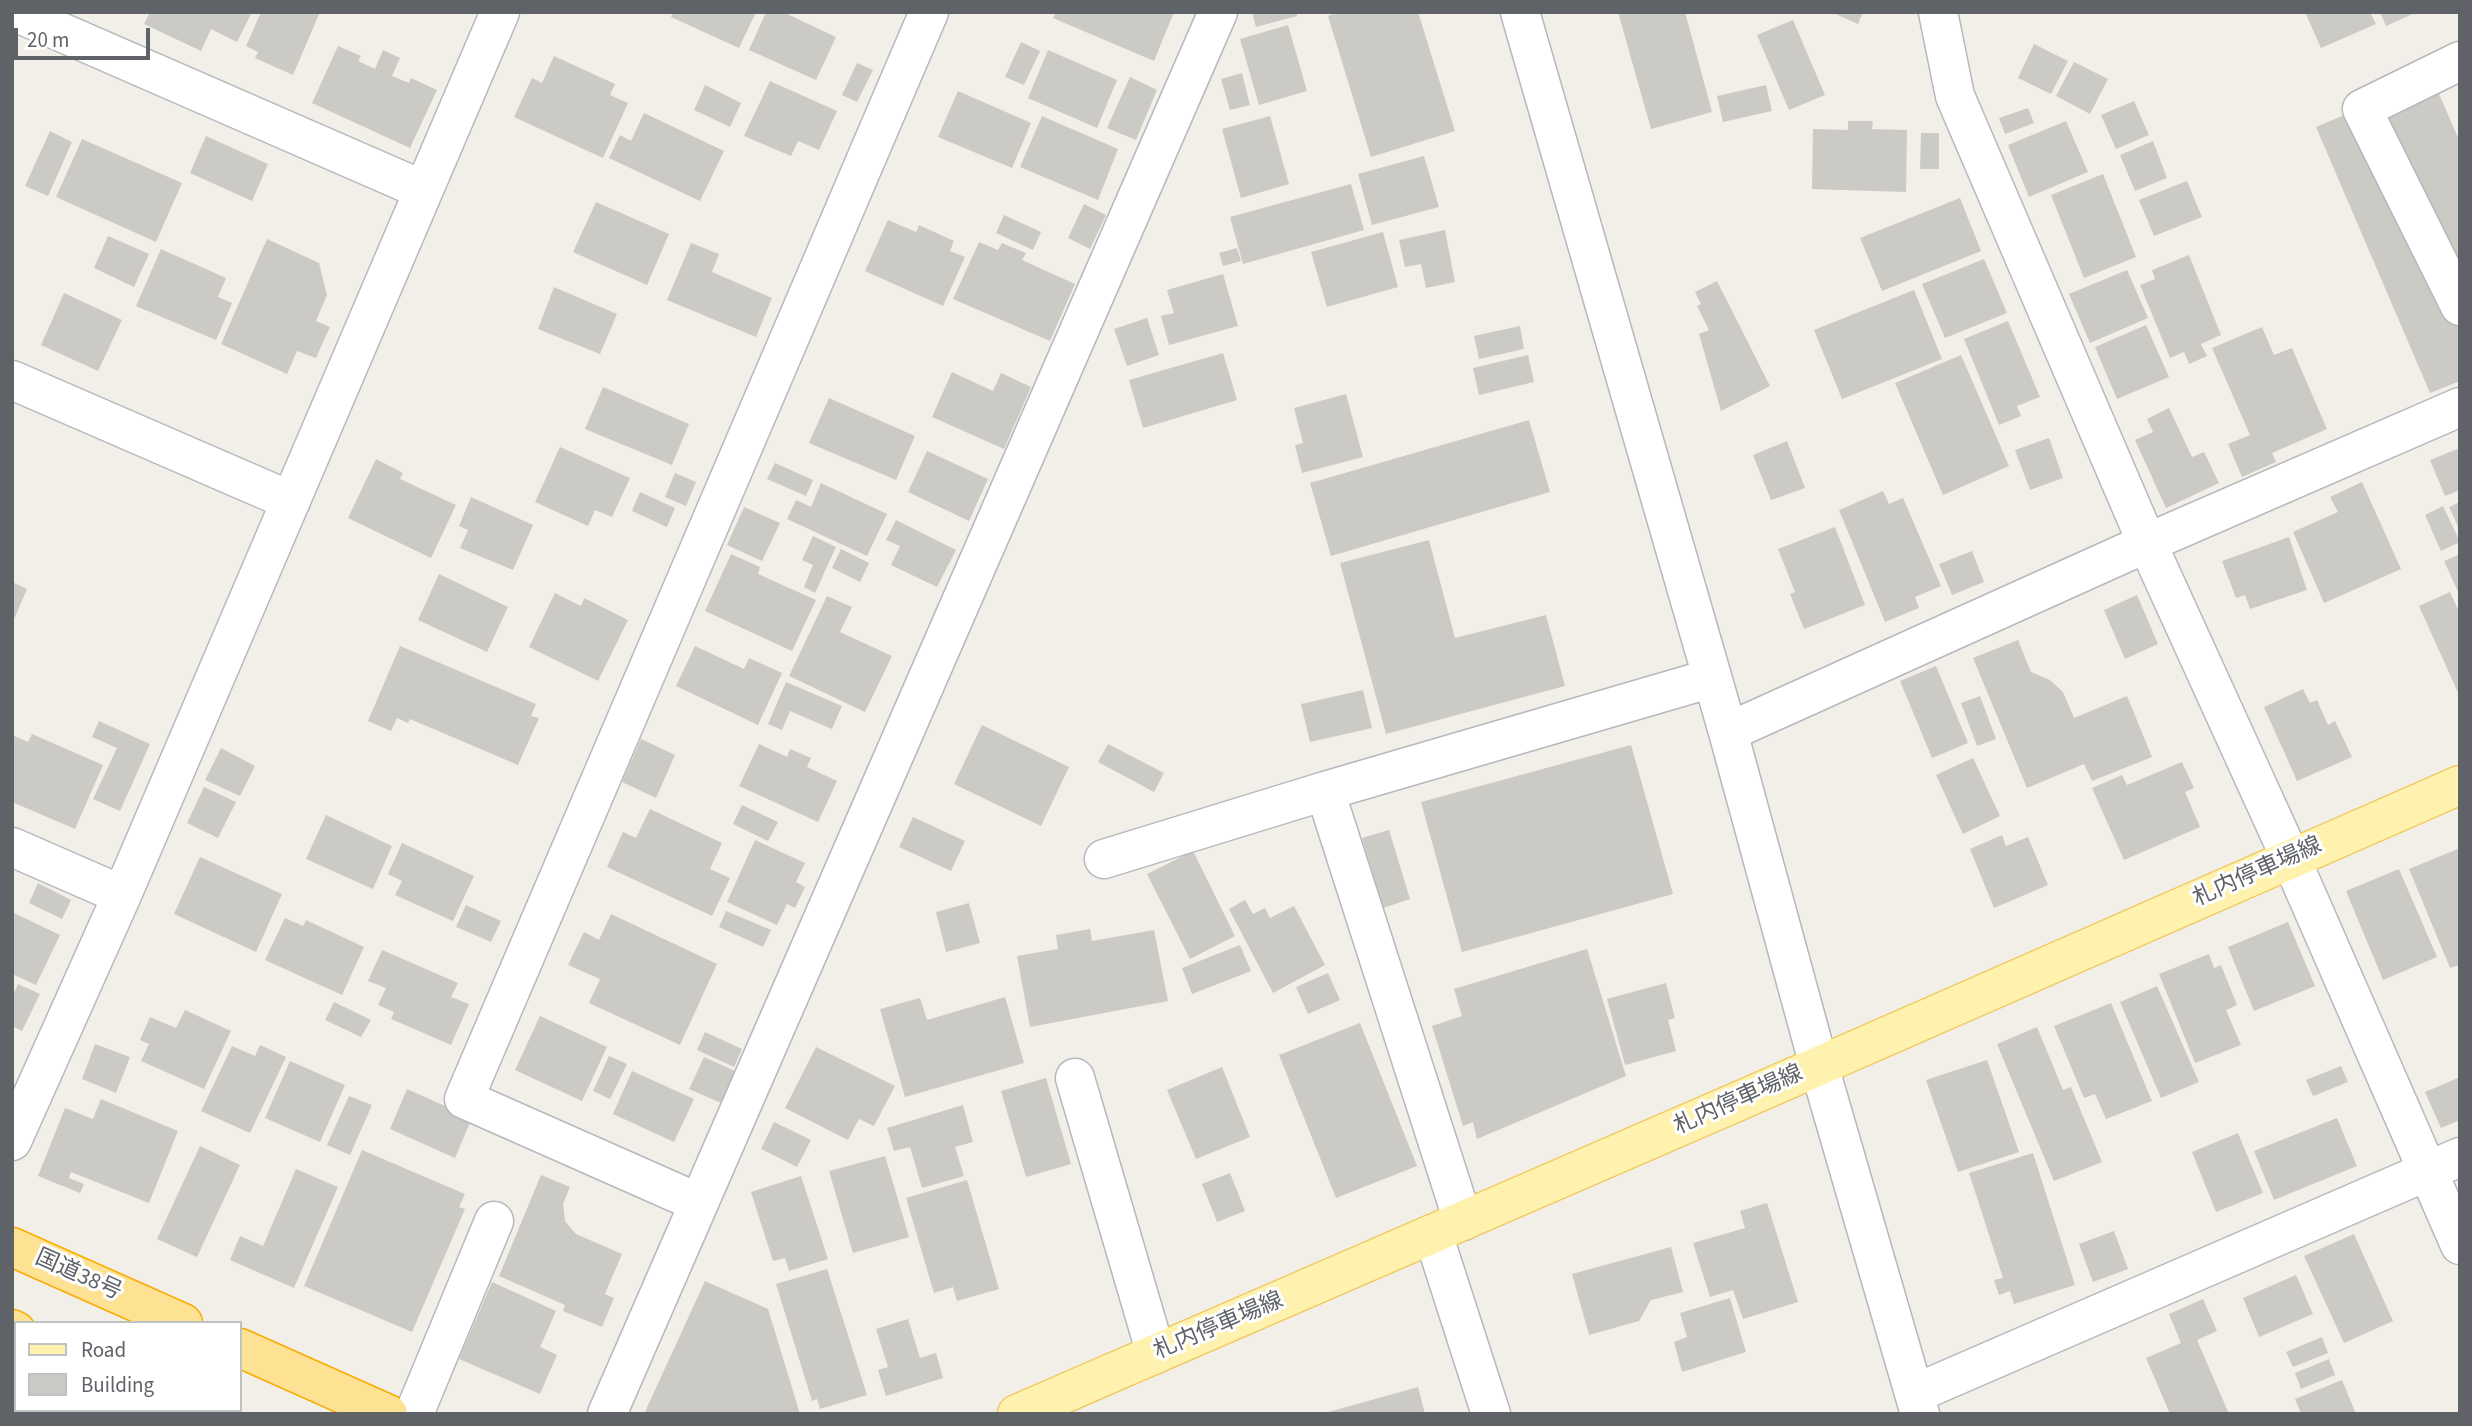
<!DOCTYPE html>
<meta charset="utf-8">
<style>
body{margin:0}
#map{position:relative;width:2472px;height:1426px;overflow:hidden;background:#f1efe8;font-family:"Source Sans 3",sans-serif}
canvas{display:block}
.frame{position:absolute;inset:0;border:14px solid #5f6368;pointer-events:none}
.legend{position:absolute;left:14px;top:1321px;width:228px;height:91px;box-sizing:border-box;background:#fff;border:2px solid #bfc1c3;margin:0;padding:9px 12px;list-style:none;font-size:21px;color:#5f6368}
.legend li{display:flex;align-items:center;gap:14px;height:35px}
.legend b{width:35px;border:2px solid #bfc1c3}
.scale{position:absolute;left:14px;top:28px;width:136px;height:32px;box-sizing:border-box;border:4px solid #5f6368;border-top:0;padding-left:9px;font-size:21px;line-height:24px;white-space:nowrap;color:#5f6368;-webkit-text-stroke:5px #fff;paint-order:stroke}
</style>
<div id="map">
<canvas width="2472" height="1426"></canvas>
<div class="frame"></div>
<ul class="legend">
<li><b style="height:9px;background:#fff2af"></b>Road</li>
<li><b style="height:19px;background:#cccac5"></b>Building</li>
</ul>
<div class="scale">20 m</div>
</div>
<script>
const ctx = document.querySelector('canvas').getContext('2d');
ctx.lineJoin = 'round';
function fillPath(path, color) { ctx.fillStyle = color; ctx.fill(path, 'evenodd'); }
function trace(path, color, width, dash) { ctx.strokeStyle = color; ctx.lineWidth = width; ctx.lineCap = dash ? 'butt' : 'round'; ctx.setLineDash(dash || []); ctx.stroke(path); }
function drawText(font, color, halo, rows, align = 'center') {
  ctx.font = font + ' "Source Sans 3","Noto Sans JP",sans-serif'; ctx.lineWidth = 6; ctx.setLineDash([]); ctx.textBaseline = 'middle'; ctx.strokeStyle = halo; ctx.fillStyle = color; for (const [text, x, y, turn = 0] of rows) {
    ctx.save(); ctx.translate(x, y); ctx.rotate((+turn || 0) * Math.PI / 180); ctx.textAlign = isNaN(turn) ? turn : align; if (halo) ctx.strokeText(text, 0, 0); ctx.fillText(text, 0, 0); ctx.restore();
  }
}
fillPath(new Path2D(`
 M150,12H252L237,42L211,29L201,51L144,24Z
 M261,12H320L293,75L255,58L258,52L246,46Z
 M673,12H756L739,48L671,17Z
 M766,12H783L836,37L816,80L749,50Z
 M1056,12H1174L1154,61L1053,18Z
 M1252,12H1296L1297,16L1256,27Z
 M1339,12H1418L1455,131L1371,157L1328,16Z
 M1618,12H1685L1712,112L1651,129Z
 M1831,12H1863L1858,24Z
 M2305,12H2370L2376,24L2321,48Z
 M2380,12H2417L2386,26Z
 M1793,20L1825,95L1789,110L1757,35Z
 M1288,25L1307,91L1259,105L1240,39Z
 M1021,42L1040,51L1024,85L1005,77Z
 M2034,44L2068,61L2051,94L2018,78Z
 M338,46L361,56L358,61L375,69L383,50L400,58L392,76L409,83L411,78L437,90L410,148L312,103Z
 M1048,50L1117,80L1097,128L1028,98Z
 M554,56L615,84L610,95L628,103L603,158L514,117L532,78L542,83Z
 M2074,62L2108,79L2090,114L2056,96Z
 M857,63L873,70L857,102L842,95Z
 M1242,73L1250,105L1230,110L1221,79Z
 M1130,77L1157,90L1136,140L1107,128Z
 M2432,78L2460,142V381L2430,393L2316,127Z
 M770,81L837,111L819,150L798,141L791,156L744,136Z
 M705,85L741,103L730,127L694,110Z
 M1766,85L1772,111L1723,122L1717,96Z
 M958,91L1031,123L1012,168L938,137Z
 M2134,101L2149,135L2116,149L2101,115Z
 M2028,108L2034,123L2005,134L1999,118Z
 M644,113L724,151L700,201L609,158L620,135L631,141Z
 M1042,116L1118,149L1098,200L1020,167Z
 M1270,116L1289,184L1241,198L1222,129Z
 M1848,121H1873L1872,129L1907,130L1906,192L1812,189L1813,129L1848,130Z
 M2066,121L2088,172L2029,197L2008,145Z
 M50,131L72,142L48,196L25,186Z
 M1921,133H1939V169H1920Z
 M206,136L268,164L252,201L190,173Z
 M82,139L182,183L156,242L56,197Z
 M2153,141L2167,178L2135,191L2120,155Z
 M1424,156L1439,207L1372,225L1358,174Z
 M2103,174L2136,257L2084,278L2051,195Z
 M2187,181L2202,217L2154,236L2139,200Z
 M1351,184L1364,230L1243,264L1230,217Z
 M1960,198L1981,251L1882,291L1860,238Z
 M596,202L669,234L647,285L573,252Z
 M1084,204L1106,215L1090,249L1068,238Z
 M1004,215L1041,232L1033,250L996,233Z
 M888,220L916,232L919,225L954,241L950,251L965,257L943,306L865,271Z
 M1445,230L1455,282L1426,288L1421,264L1405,267L1399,240Z
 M1383,232L1398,287L1327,307L1311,252Z
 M108,236L149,254L134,287L94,268Z
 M267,239L319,263L327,295L316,321L330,327L316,358L297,351L287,374L221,344Z
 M979,242L998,250L1002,243L1026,253L1022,260L1075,284L1050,341L953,299Z
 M691,243L719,254L712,272L772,298L756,337L667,300Z
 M1237,248L1241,261L1223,266L1219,253Z
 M161,249L226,278L218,297L232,303L216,340L136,306Z
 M2189,255L2221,335L2201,344L2207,356L2189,364L2184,352L2170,358L2140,285L2155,279L2152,270Z
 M1984,259L2007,313L1945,338L1922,284Z
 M2127,270L2148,318L2090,343L2069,294Z
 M1223,274L1238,326L1169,345L1161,316L1174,313L1167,290Z
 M1717,281L1770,386L1721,411L1699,334L1709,330L1697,306L1701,304L1695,292Z
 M554,287L617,314L600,354L538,329Z
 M1914,290L1942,359L1842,399L1814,330Z
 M64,293L122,320L98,371L41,345Z
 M1147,318L1159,355L1127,366L1114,329Z
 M2008,321L2040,397L2017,406L2021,416L1999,425L1964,339Z
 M2146,325L2169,377L2117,399L2095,347Z
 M1520,326L1524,349L1479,359L1474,336Z
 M2262,327L2274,355L2292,348L2327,429L2272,453L2276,462L2242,477L2228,444L2250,435L2212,348Z
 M1223,353L1237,400L1143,428L1129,380Z
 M1528,355L1534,382L1479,395L1473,368Z
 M1961,355L2009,466L1943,495L1895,383Z
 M952,372L993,391L1001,373L1031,387L1004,449L932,417Z
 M603,387L689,424L672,465L585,429Z
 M1346,394L1363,457L1302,473L1295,445L1303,443L1294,408Z
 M829,398L915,436L896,480L809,443Z
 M2169,408L2192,457L2204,452L2219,483L2166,508L2135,440L2153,432L2147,419Z
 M1529,420L1550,492L1331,556L1310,483Z
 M2049,438L2063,478L2030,490L2015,450Z
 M1787,441L1805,488L1771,500L1753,455Z
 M560,447L630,478L612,517L595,510L588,526L535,502Z
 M2460,448V490L2445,496L2430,460Z
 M927,451L988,479L969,521L908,492Z
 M376,459L403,473L400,479L456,505L431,558L348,518Z
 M775,463L813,480L806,496L767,479Z
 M675,473L696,482L686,506L665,497Z
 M2362,482L2401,569L2324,603L2293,532L2338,512L2330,497Z
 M821,483L887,514L867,556L787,519L796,500L811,507Z
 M1883,491L1889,504L1903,498L1941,586L1915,597L1919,608L1885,622L1839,510Z
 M640,492L675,508L667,527L632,511Z
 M471,497L533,525L513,570L460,548L468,530L459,526Z
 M2460,502V531L2449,507Z
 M2443,506L2460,542L2441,551L2425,515Z
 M744,507L780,523L762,561L727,545Z
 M896,520L956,550L937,587L891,565L900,546L886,540Z
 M1835,527L1865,605L1804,629L1790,594L1795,592L1778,549Z
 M813,536L836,547L815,593L804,587L813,565L802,560Z
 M2289,537L2307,590L2250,609L2245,595L2236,598L2222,561Z
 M1429,540L1455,638L1546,615L1565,686L1386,734L1340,563Z
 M841,549L869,563L860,582L832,568Z
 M1972,551L1984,582L1952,595L1939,564Z
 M731,554L760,567L758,574L816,600L792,651L705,611Z
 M2460,554V596L2444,561Z
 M439,574L508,607L487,652L418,620Z
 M12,582L27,589L12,624Z
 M2450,592L2460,614V697L2419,606Z
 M555,593L581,606L584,598L628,620L598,681L529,647Z
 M2137,595L2158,644L2125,659L2104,610Z
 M827,596L852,607L840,632L892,656L865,712L789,676Z
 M2018,640L2031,672L2050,680L2063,692L2074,718L2127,696L2152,757L2092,781L2084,764L2027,788L1973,658Z
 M400,646L536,704L531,716L539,718L518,765L410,719L408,723L397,718L391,731L368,721Z
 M695,646L744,669L749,658L782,673L758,725L676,686Z
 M1936,666L1968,743L1932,758L1900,681Z
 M786,682L842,706L832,729L790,711L782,730L768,724Z
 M2303,689L2310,703L2317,700L2328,725L2335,721L2352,757L2297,781L2264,707Z
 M1363,690L1372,728L1310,742L1301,704Z
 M1980,696L1996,739L1977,746L1961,703Z
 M99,721L150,744L120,811L93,799L117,748L92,737Z
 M982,725L1069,767L1041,826L954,784Z
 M32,734L103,765L75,829L12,802V735L28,742Z
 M641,739L675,755L656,798L622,782Z
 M759,744L787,757L790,749L811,758L807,767L837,781L818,822L739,786Z
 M1108,744L1164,773L1154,792L1098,762Z
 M1631,745L1673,894L1462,952L1421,802Z
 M221,748L255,766L240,796L205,780Z
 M1973,758L2000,816L1963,834L1936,775Z
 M2182,762L2194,788L2185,792L2200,827L2124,860L2092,788L2122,775L2127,785Z
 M204,787L236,802L218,838L187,823Z
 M742,805L778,822L768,841L733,824Z
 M650,809L722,843L710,869L730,878L712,916L607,867L623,832L636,838Z
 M326,815L392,846L373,889L306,859Z
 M913,817L965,841L951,871L899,847Z
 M1389,830L1410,899L1383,908L1362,838Z
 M2002,835L2006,846L2028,837L2048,885L1994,908L1970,849Z
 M755,840L805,863L796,882L805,887L795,908L787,904L777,925L727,902Z
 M402,843L474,876L453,921L395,895L402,881L388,874Z
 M2460,848V965L2450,968L2409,869Z
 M1193,851L1235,936L1190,959L1147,874Z
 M200,857L282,894L256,952L174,914Z
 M2399,869L2437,957L2383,980L2346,891Z
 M38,883L71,900L62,919L29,903Z
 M1245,900L1253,914L1265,908L1270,918L1294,906L1325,965L1273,993L1229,909Z
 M969,903L980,943L946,952L936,912Z
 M466,905L501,921L491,942L456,927Z
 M726,911L771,930L763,947L719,927Z
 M12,912L60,935L36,985L12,974Z
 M611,914L717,964L680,1045L589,1003L600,979L568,965L584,932L599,940Z
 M285,918L303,926L306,920L364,947L342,995L265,960Z
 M2288,922L2315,986L2254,1011L2228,947Z
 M1090,929L1092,941L1154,930L1168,1001L1030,1027L1017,956L1058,949L1056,935Z
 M1240,945L1251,971L1192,994L1182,968Z
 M1587,949L1626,1076L1477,1139L1473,1122L1463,1126L1432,1026L1462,1016L1454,989Z
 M382,950L458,983L451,997L469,1004L451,1045L391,1019L394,1012L378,1005L386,988L368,981Z
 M2209,954L2214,968L2221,965L2237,1005L2226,1010L2241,1045L2195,1063L2159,974Z
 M1328,973L1340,1000L1308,1014L1296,987Z
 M1666,983L1675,1018L1668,1020L1676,1051L1625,1065L1607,999Z
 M18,984L40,994L22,1031L12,1026V997Z
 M2157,986L2199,1082L2161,1098L2120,1002Z
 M1005,997L1024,1063L905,1097L880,1009L920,998L927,1020Z
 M334,1002L371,1020L361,1037L325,1020Z
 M2111,1003L2152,1101L2106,1119L2095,1094L2084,1098L2054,1026Z
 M185,1010L231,1031L204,1089L141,1061L149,1044L140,1040L150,1017L176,1028Z
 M540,1016L607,1047L582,1101L515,1070Z
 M1360,1023L1417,1166L1336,1198L1279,1055Z
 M2037,1027L2063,1090L2071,1087L2102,1162L2054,1181L1997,1044Z
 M705,1032L742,1049L734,1067L697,1050Z
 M95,1044L130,1057L116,1093L82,1079Z
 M260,1045L286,1057L250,1133L201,1111L232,1046L255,1056Z
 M816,1047L895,1086L874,1126L859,1119L848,1140L785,1108Z
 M609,1056L627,1064L610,1099L593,1091Z
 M704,1057L735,1071L721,1103L689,1089Z
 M1987,1060L2019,1152L1958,1172L1926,1080Z
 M290,1061L345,1085L320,1142L265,1118Z
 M2341,1066L2348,1082L2313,1096L2306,1080Z
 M1222,1067L1250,1137L1196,1159L1167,1090Z
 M632,1071L694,1099L674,1142L613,1114Z
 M2460,1077V1120L2441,1128L2425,1092Z
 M1046,1078L1071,1164L1026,1177L1001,1091Z
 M407,1089L472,1118L455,1158L390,1129Z
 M349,1096L372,1105L350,1155L327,1145Z
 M101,1099L178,1131L149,1203L71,1172L69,1178L84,1184L80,1193L38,1176L65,1108L93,1119Z
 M963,1105L973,1142L955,1147L964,1176L922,1188L910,1147L894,1151L887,1128Z
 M2337,1118L2357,1166L2274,1200L2254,1151Z
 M774,1122L811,1140L797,1167L761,1149Z
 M2238,1133L2263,1193L2216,1212L2192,1152Z
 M200,1146L240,1165L197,1257L157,1239Z
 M362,1150L465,1194L459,1207L465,1209L412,1332L304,1286Z
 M2033,1153L2075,1285L2014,1304L2010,1291L1999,1295L1994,1280L2003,1278L1969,1173Z
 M885,1156L909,1237L853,1253L829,1171Z
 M296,1169L338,1187L294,1288L230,1260L240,1236L263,1246Z
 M1230,1173L1245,1211L1217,1222L1202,1184Z
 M541,1175L570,1187L563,1204L565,1221L576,1234L622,1254L605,1294L614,1298L602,1327L563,1311L565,1305L499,1276Z
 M801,1176L828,1259L789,1271L785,1258L773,1261L751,1192Z
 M967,1180L999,1289L957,1301L953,1287L934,1293L906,1198Z
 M1767,1203L1798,1302L1743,1319L1733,1290L1710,1297L1693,1243L1745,1228L1740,1211Z
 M2114,1231L2128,1269L2093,1282L2079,1244Z
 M2354,1234L2393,1321L2344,1343L2304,1256Z
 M1671,1247L1683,1292L1651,1300L1639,1321L1589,1335L1572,1274Z
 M827,1269L867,1395L820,1409L817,1399L812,1401L776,1284Z
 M2296,1275L2313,1314L2259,1337L2243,1298Z
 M705,1281L768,1309L800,1414H644Z
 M492,1282L556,1311L540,1347L557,1355L540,1394L459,1359Z
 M1730,1298L1746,1352L1682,1372L1674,1342L1687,1337L1680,1313Z
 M2203,1299L2217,1331L2197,1340L2229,1414H2170L2146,1358L2181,1343L2169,1314Z
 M908,1319L920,1358L936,1353L943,1378L886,1396L878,1370L888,1367L876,1329Z
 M2322,1337L2328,1353L2293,1367L2286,1352Z
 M2329,1359L2335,1375L2301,1389L2295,1373Z
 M2342,1380L2356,1414H2301L2295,1399Z
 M1418,1387L1425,1414H1325V1413Z`), '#cccac5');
const minor = new Path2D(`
 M15,12L423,190
 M1520,12L1728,732L1819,1066L1920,1414
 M1938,12L1955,96L2147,543L2291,859L2460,1245
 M2460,61L2362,109L2460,306
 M12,380L291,501
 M1728,732L2147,543L2460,407
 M12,847L122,895
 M1104,859L1325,791
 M1075,1078L1156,1354
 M12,1141L122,895L500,12
 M699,1203L464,1099L929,12
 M1463,1221L1325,791L1712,678
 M1433,1234L1491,1414
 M1914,1394L2460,1157
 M116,1414L118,1410
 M414,1414L494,1221
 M607,1414L1218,12`);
const major = new Path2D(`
 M1017,1414L1732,1104L2460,785`);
const highway = new Path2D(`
 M12,1247L183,1323
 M12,1329L16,1331
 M240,1348L388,1414
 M201,1410L209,1414`);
trace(minor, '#b5b8bc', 41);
trace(major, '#f2c960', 41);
trace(highway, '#f9ab00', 41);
trace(minor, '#fff', 38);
trace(major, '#fff2af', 38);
trace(highway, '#fde293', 38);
drawText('23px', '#5f6368', '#fff', [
 ["札内停車場線",2258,873,-24],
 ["札内停車場線",1739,1101,-24],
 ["国道38号",78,1276,24],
 ["札内停車場線",1219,1327,-23]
]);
</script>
